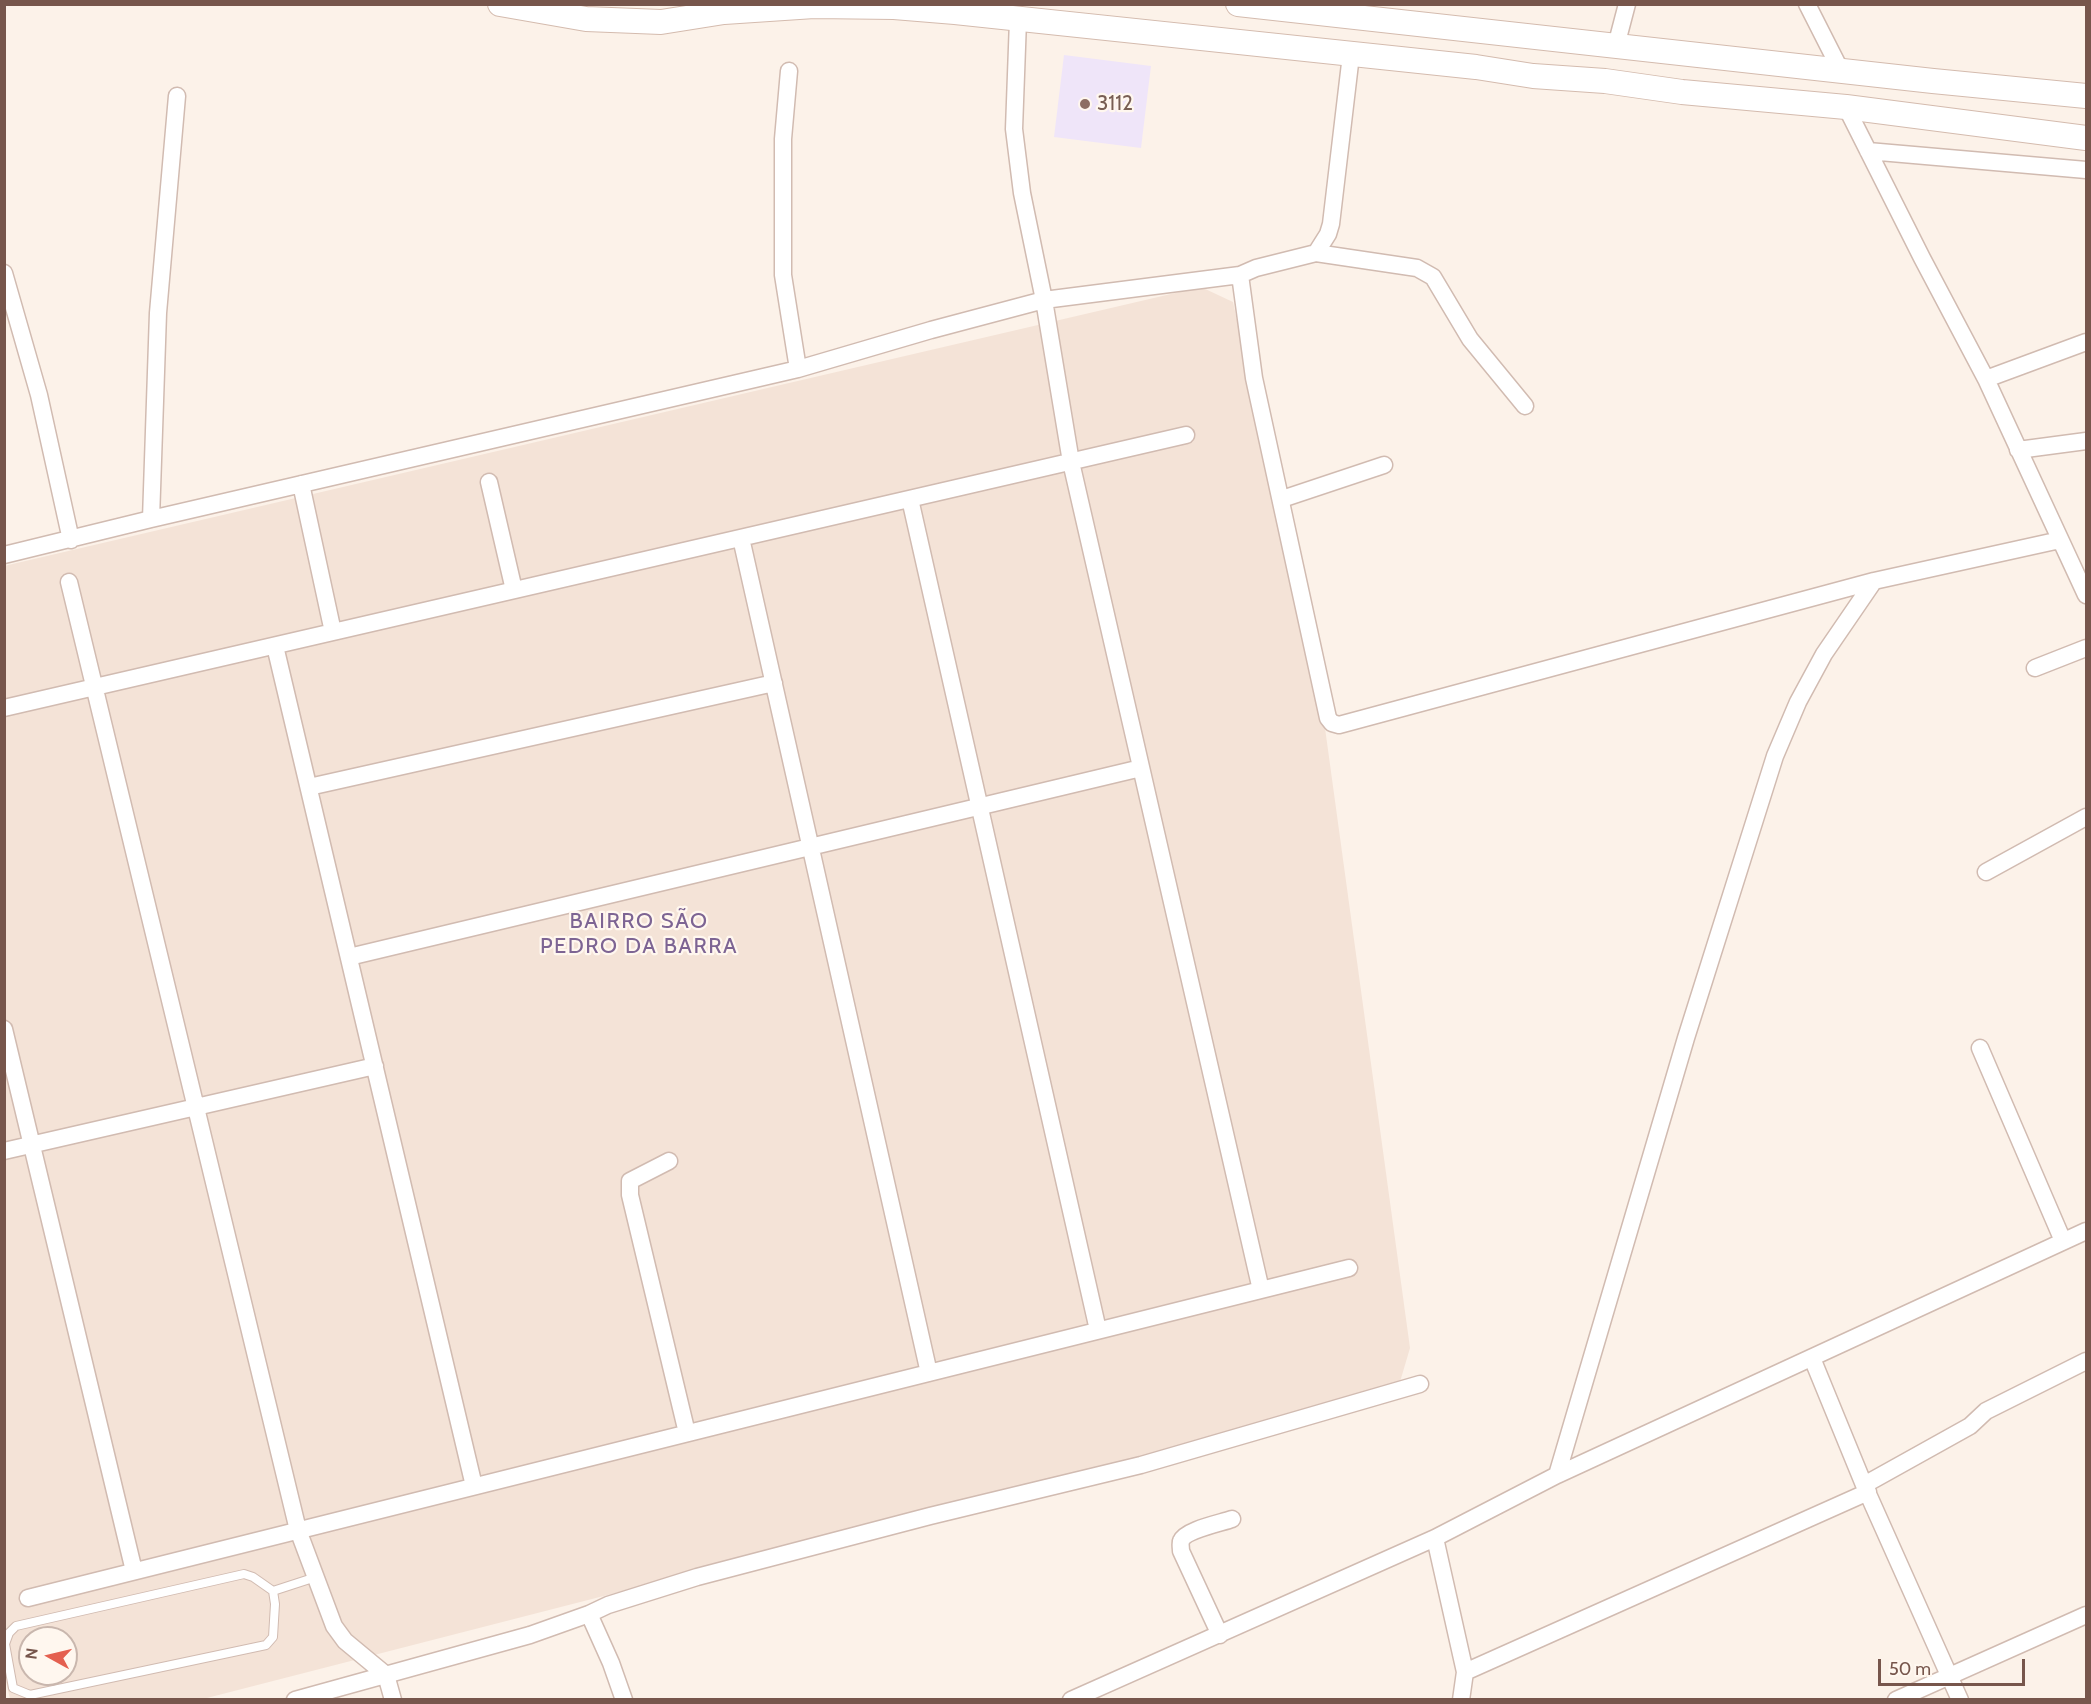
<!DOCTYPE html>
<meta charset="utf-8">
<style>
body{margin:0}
#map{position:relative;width:2091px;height:1704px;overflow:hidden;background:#fcf2e9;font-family:Cabin,sans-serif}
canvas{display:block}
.frame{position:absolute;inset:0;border:6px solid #77564c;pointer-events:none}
.north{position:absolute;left:18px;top:1626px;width:60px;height:60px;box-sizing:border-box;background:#fff7ef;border:2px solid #c9b7ae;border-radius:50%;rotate:278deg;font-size:16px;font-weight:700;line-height:24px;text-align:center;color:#77564c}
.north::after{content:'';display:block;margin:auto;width:21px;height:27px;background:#e46050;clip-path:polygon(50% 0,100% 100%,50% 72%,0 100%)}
.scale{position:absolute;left:1878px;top:1659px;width:147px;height:27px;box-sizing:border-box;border:3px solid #77564c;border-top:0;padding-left:8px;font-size:18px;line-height:21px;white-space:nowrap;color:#77564c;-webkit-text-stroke:4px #fff7ef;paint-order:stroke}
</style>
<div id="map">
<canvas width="2091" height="1704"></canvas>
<div class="frame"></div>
<div class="north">N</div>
<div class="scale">50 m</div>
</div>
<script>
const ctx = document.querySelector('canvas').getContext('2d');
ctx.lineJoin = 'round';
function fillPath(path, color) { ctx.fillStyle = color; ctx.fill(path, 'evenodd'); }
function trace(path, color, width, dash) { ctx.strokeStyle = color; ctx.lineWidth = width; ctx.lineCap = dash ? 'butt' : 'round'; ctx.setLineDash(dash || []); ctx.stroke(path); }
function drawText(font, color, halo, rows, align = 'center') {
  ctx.font = font + ' Cabin,sans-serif'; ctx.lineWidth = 4.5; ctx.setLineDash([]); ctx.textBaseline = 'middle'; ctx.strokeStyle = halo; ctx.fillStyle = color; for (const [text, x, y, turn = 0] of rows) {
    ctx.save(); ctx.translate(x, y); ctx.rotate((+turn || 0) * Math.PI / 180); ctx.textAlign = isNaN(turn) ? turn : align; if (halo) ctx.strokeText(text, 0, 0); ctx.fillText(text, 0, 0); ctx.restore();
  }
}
fillPath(new Path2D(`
 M1201,287L1233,302L1325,728L1410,1348L1397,1392L203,1699H10L4,1673V566ZM30,1638H66V1674H30Z`), '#f4e3d7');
fillPath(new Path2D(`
 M1064,55L1151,66L1141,148L1054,137Z`), '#efe5f9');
const service = new Path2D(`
 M273,1591L253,1577L244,1574L16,1626L9,1633L5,1644L13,1688L30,1695L266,1645L273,1637L275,1604L273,1591L316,1577`);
const minor = new Path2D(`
 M1807,4L1841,71
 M1018,20L1014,129L1022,193L1044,300L1071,462L1261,1290
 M1616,46L1627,4
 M789,71L783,139V275L798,369
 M1846,107L1922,258L1986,379L2086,595
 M1868,151L2086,170
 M1316,253L1417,268L1433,277L1470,339L1525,406
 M4,273L39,395L71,540
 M1240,275L1254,378L1328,718L1332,723L1339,725L1874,581L2060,540
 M1986,379L2086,342
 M2018,450L2086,441
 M489,482L514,590
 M301,484L333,632
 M910,499L1098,1330
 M1282,499L1384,465
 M151,519L158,313L177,96
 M741,538L929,1373
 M4,555L151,519L798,369L931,330L1044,300L1240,275L1256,268L1316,253L1328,234L1331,224L1351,55
 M69,582L298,1530L334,1626L345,1641L386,1675L393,1700
 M275,646L474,1486
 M2035,668L2086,648
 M4,708L1186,435
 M309,787L774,683
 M1986,872L2086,817
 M349,957L1141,768
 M4,1029L134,1571
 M1980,1048L2063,1241
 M4,1151L375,1066
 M669,1161L630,1181V1195L687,1433
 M1812,1358L1864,1485L1960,1700
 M1557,1475L1686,1038L1775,756L1798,702L1824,654L1874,581
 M1864,1485L1970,1426L1986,1411L2086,1361
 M1435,1538L1465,1672L1461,1700
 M28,1598L1349,1268
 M589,1614L608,1605L697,1577L930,1516L1141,1465L1420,1384
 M1220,1635L1181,1551C1181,1548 1180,1543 1181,1541C1185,1530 1221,1523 1232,1519
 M1465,1672L1868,1492
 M295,1700L530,1635L589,1614L611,1663L624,1700
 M1071,1700L1435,1538L1557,1475L2086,1231
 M1896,1700L2086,1615`);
const secondary = new Path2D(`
 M500,4L586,19L661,22L724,12L814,6L894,7L955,12L1476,67L1533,76L1605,81L1682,92L1846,107L2086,138
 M1238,4L1933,81L2086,96`);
trace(service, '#d1bbb1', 10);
trace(minor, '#d1bbb1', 19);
trace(secondary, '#d4bbae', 26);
trace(service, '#fff', 8);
trace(minor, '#fff', 16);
trace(secondary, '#fff', 24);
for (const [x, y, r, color] of [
 [1085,104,6,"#8d6e63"]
]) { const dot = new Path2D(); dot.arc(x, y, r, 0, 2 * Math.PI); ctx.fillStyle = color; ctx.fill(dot); trace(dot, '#fff7ef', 2); }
drawText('21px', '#785e54', '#fff7ef', [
 ["3112",1097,104]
], 'left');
ctx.letterSpacing = '1.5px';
drawText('22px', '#7d6493', '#fff7ef', [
 ["BAIRRO SÃO",639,922],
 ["PEDRO DA BARRA",639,947]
]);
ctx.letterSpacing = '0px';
</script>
